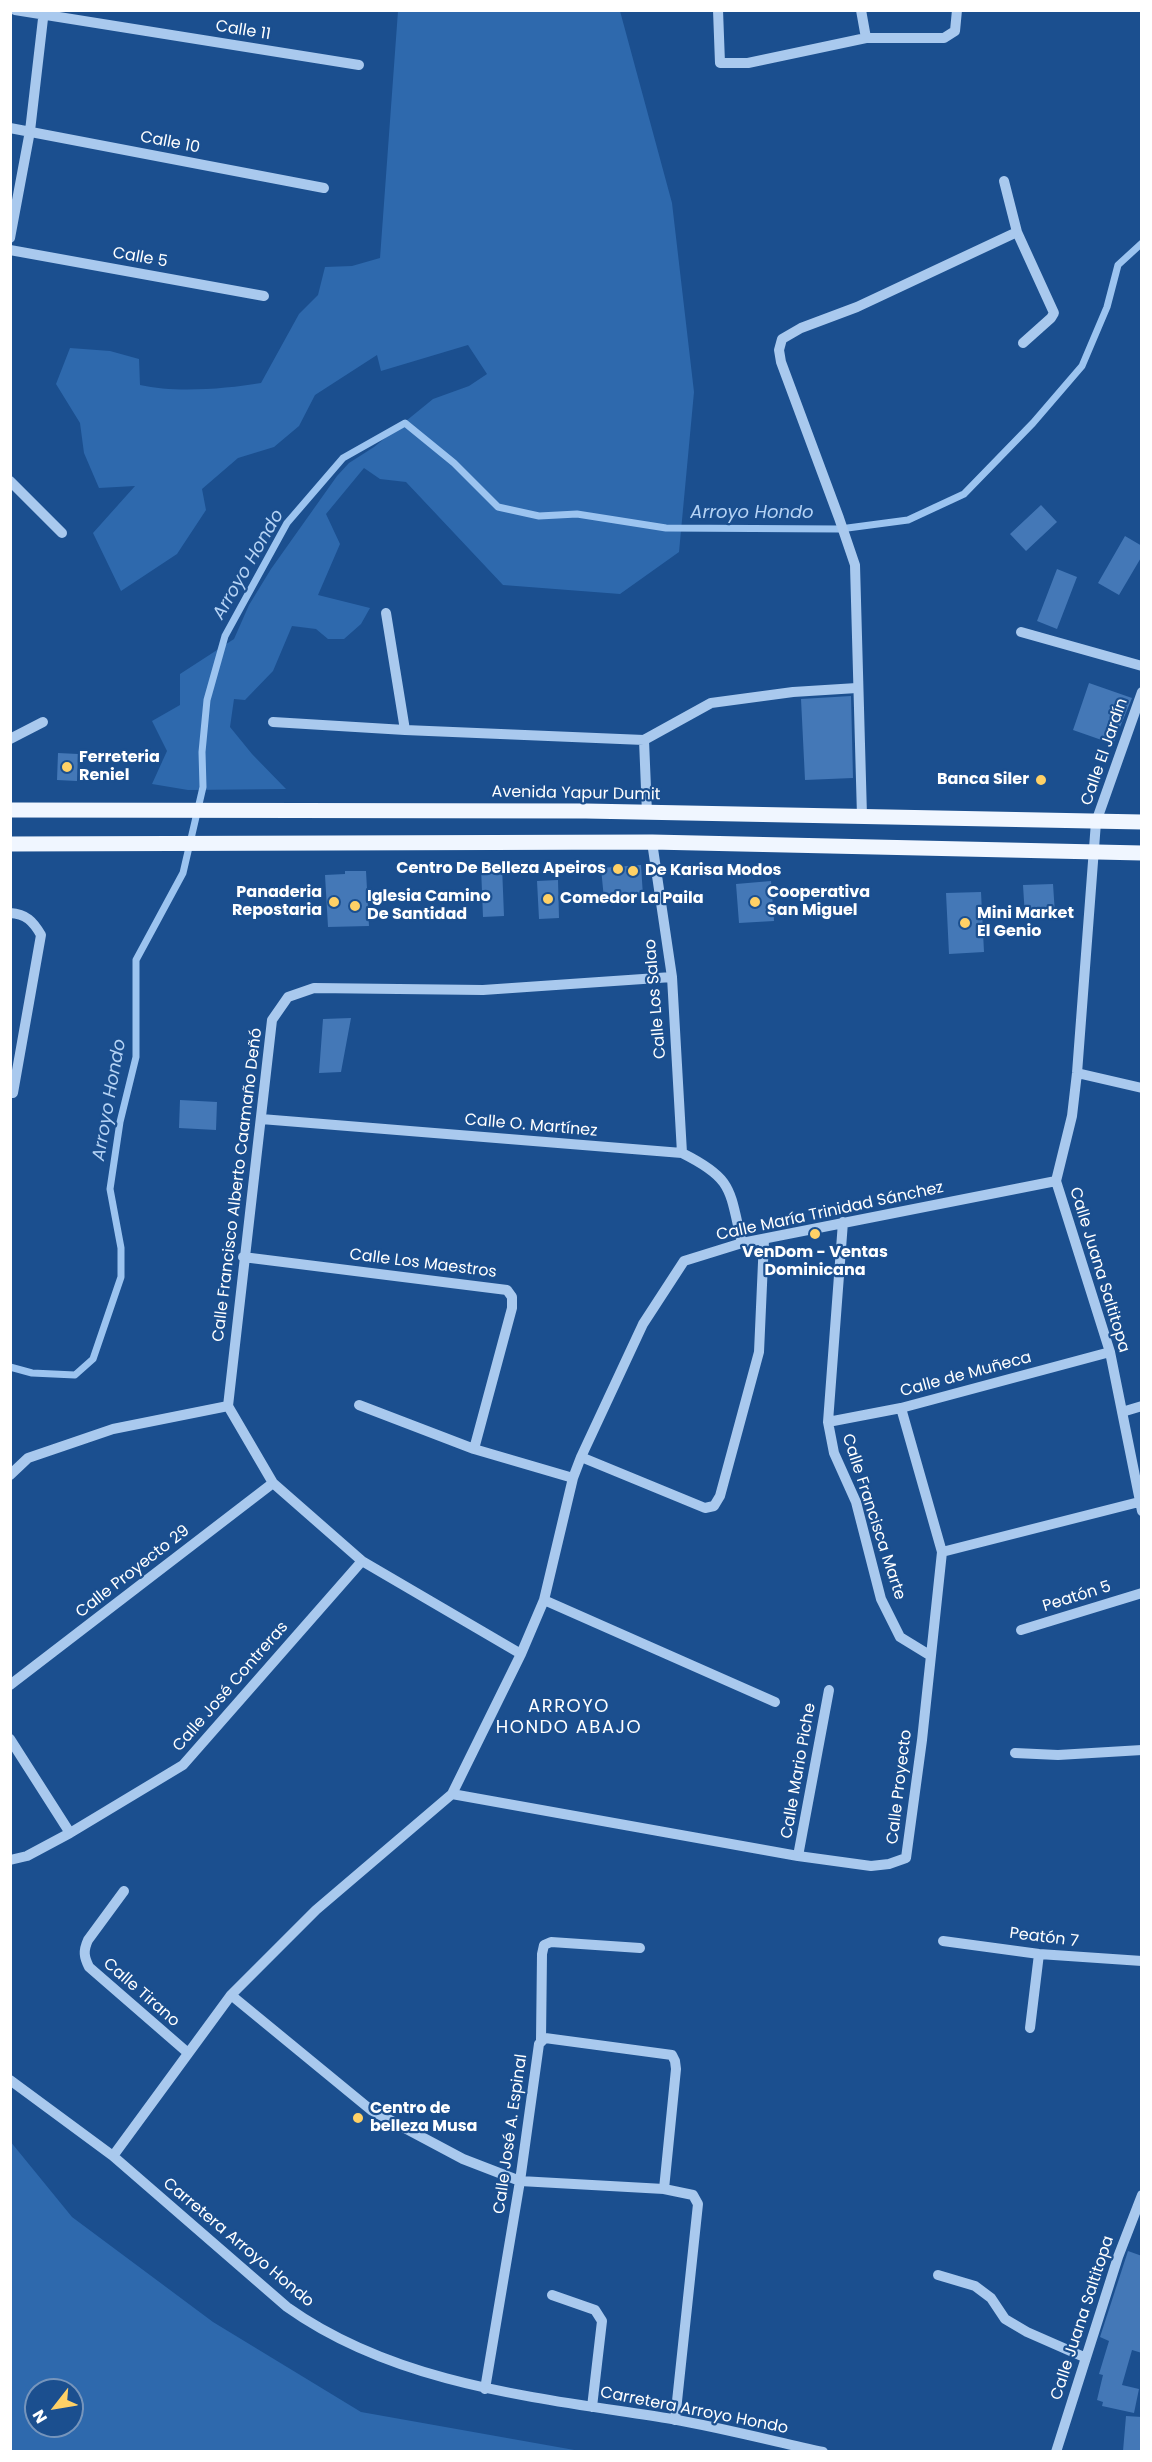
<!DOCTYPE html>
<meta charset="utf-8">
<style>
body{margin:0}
#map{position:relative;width:1152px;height:2462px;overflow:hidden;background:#1b4f8f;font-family:Poppins,sans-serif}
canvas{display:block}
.frame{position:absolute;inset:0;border:12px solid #fff;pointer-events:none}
.north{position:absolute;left:24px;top:2378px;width:60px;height:60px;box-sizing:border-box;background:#1b4f8f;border:2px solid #7695bc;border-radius:50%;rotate:239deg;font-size:16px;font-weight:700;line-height:24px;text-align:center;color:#fff}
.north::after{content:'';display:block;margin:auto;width:21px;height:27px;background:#ffd166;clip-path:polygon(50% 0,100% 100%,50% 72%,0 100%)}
</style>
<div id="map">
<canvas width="1152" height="2462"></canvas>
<div class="frame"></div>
<div class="north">N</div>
</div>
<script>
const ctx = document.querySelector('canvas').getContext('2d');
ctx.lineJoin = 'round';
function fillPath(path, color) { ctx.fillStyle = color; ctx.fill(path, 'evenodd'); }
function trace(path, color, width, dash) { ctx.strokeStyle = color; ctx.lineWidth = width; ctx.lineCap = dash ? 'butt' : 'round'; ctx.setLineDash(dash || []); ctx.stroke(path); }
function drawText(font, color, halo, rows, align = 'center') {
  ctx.font = font + ' Poppins,sans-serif'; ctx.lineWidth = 4.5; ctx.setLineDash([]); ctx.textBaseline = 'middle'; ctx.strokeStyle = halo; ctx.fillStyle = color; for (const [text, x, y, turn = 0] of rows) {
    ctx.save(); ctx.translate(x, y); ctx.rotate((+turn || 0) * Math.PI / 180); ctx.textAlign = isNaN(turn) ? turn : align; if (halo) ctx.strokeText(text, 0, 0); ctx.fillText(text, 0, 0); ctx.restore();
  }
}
fillPath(new Path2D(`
 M398,11H620L672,203L694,392L679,552L620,594L503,585L406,482L380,479L364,468L326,514L340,544L318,595L370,608L361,624L344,639H328L316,629L292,626L273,671L245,700L234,699L230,727L252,754L286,789L188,790L152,784L167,751L152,721L180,705V674L234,639L249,605L271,569L337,476L349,463L374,447L433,399L469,386L487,374L468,345L381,371L377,355L315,395L299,426L274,447L238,458L202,489L206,510L177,554L121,591L93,533L135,486L99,488L84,453L80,423L56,384L70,348L110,351L139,359L140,385C175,393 225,389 261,383L299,314L318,295L325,267L352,266L380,258Z
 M10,2141L72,2217L213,2322L361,2412L580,2451H11ZM36,2390H72V2426H36Z`), '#2e69ad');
trace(new Path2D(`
 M10,1367L32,1373L75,1375L93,1359L121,1277V1248L110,1189L120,1122L136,1057V960L183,873L203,787L202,752L207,700L225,636L287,523L343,458L405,423L454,463L498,507L539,516L577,514L666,528L840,529L908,520L964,494L1033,423L1082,366L1107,307L1118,265L1142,243`), '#9cc4f0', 7);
fillPath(new Path2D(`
 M1041,505L1057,522L1026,551L1010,534Z
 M1125,536L1142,546V556L1119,595L1098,583Z
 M1057,569L1077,577L1057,629L1037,621Z
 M1089,683L1132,698L1113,744L1073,730Z
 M851,696L853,778L805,780L801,699Z
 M58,753L78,754L77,781L57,780Z
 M641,865L643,896L604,899L601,868Z
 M502,866L504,916L483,917L481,867Z
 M345,871H366L369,926L328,927L325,875L345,874Z
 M558,880L559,918L539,919L537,881Z
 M771,881L774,921L739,923L736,884Z
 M1053,884L1055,914L1025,917L1023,885Z
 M981,892L984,952L949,954L946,893Z
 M351,1018L341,1072L319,1073L323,1019Z
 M180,1100L217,1102L216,1130L179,1128Z
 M1128,2251L1142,2256V2353L1132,2350L1122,2385L1139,2389L1134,2413L1102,2406L1103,2402L1097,2400L1103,2375L1099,2374L1109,2341L1100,2337Z
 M1126,2416L1142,2417V2451H1123Z`), '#4478b7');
trace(new Path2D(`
 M15,10L359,65
 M718,10L720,63H748L866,38H944L955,31L957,10
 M861,10L866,38
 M10,128L324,188
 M1017,232L1054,313L1051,318L1023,343
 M10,238L30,131L44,10
 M10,250L264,296
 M10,481L62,533
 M386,613L405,730
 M1021,632L1142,666
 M1142,692L1096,822L1077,1073L1072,1116L1056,1181L1110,1352L1142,1511
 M273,722L405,730L644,740L647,813
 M10,739L43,722
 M644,740L711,703L793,692L857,688
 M862,816L855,565L839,518L781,362L779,350L782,339L801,328L857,307L1017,232L1004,181
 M652,842L672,977L682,1153
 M10,913C26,914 33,921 41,935L13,1093
 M1077,1073L1142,1088
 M261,1119L682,1153C734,1179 729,1189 742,1243
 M843,1222L828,1422L834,1453L856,1502L881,1599L900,1637L931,1656
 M243,1257L507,1290L512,1297V1308L474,1449
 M359,1405L474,1449L573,1478
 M228,1406L272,1020L288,997L314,988L483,990L672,977
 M228,1406L273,1483L362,1561L521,1654
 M1122,1412L1142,1406
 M828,1422L901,1408L1110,1352
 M581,1457L705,1508L714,1506L720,1496L759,1352L764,1240
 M10,1475L28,1458L113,1429L228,1406
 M942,1552L1139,1502
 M544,1600L775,1702
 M1021,1630L1142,1593
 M10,1685L273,1483
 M10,1739L70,1833
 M1015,1753L1058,1755L1142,1750
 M452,1794L798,1856L871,1866L889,1864L906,1858L922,1740L942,1552L901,1408
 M798,1856L829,1690
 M10,1860L27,1856L70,1833L183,1765L362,1561
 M124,1891L88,1940C83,1951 84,1957 89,1967L188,2053
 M943,1941L1039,1954L1142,1961
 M231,1995L371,2110L463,2159L520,2181L664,2189L693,2195L698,2204L675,2420
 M1030,2028L1039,1954
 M541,2040L542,1954L544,1945L551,1942L640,1948
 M10,2080L113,2156L287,2307C398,2386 541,2398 672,2419C722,2428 773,2441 823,2452
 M113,2156L231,1995L316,1910L452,1794L521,1654L544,1600L573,1478L581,1457L643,1324L684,1261L742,1243L1056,1181
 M938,2275L975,2286L991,2298L1005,2319L1027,2332L1084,2357
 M552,2295L595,2310L602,2321L592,2407
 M485,2389L520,2181L539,2044L545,2038L672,2055L675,2061L676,2069L664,2189
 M1056,2452L1118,2257L1142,2195`), '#a9c9ee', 10);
trace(new Path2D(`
 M10,810L586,811L1142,822
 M10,844L652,842L1142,853`), '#f0f6ff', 15);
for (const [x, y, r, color] of [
 [67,767,6,"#ffd166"],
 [1041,780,6,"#ffd166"],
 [618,869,6,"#ffd166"],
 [633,871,6,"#ffd166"],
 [548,899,6,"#ffd166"],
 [334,902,6,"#ffd166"],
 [755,902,6,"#ffd166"],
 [355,906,6,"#ffd166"],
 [965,923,6,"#ffd166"],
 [815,1234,6,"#ffd166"],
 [358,2118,6,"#ffd166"]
]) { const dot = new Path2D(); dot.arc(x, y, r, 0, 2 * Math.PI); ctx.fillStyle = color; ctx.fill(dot); trace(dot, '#1b4f8f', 2); }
drawText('16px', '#fff', '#1b4f8f', [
 ["Calle 11",243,31,9],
 ["Calle 10",170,143,11],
 ["Calle 5",140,258,10],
 ["Calle El Jardín",1105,752,-71],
 ["Avenida Yapur Dumit",576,794,1],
 ["Calle Los Salao",656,999,-95],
 ["Calle O. Martínez",531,1126,5],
 ["Calle Francisco Alberto Caamaño Deñó",238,1185,-83],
 ["Calle María Trinidad Sánchez",830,1212,-12],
 ["Calle Los Maestros",423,1264,7],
 ["Calle Juana Saltitopa",1099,1270,73],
 ["Calle de Muñeca",966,1375,-15],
 ["Calle Francisca Marte",873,1517,72],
 ["Calle Proyecto 29",133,1572,-38],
 ["Peatón 5",1077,1597,-17],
 ["Calle José Contreras",231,1687,-49],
 ["Calle Mario Piche",799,1771,-80],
 ["Calle Proyecto",900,1787,-83],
 ["Peatón 7",1044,1938,7],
 ["Calle Tirano",141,1993,41],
 ["Calle José A. Espinal",511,2134,-82],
 ["Carretera Arroyo Hondo",238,2243,40],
 ["Calle Juana Saltitopa",1083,2318,-72],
 ["Carretera Arroyo Hondo",694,2411,11]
]);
drawText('bold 16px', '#fff', '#1b4f8f', [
 ["Ferreteria",79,758],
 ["Reniel",79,776],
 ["Banca Siler",1029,780,"right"],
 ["Centro De Belleza Apeiros",606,869,"right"],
 ["De Karisa Modos",645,871],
 ["Panaderia",322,893,"right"],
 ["Repostaria",322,911,"right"],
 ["Cooperativa",767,893],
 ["San Miguel",767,911],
 ["Iglesia Camino",367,897],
 ["De Santidad",367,915],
 ["Comedor La Paila",560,899],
 ["Mini Market",977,914],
 ["El Genio",977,932],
 ["VenDom - Ventas",815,1253,"center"],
 ["Dominicana",815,1271,"center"],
 ["Centro de",370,2109],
 ["belleza Musa",370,2127]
], 'left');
drawText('italic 18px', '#b5d3f5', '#1b4f8f', [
 ["Arroyo Hondo",752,513],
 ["Arroyo Hondo",249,565,-60],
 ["Arroyo Hondo",110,1100,-80]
]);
ctx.letterSpacing = '1.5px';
drawText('18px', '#fff', '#1b4f8f', [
 ["ARROYO",569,1707],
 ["HONDO ABAJO",569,1728]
]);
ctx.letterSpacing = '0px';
</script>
